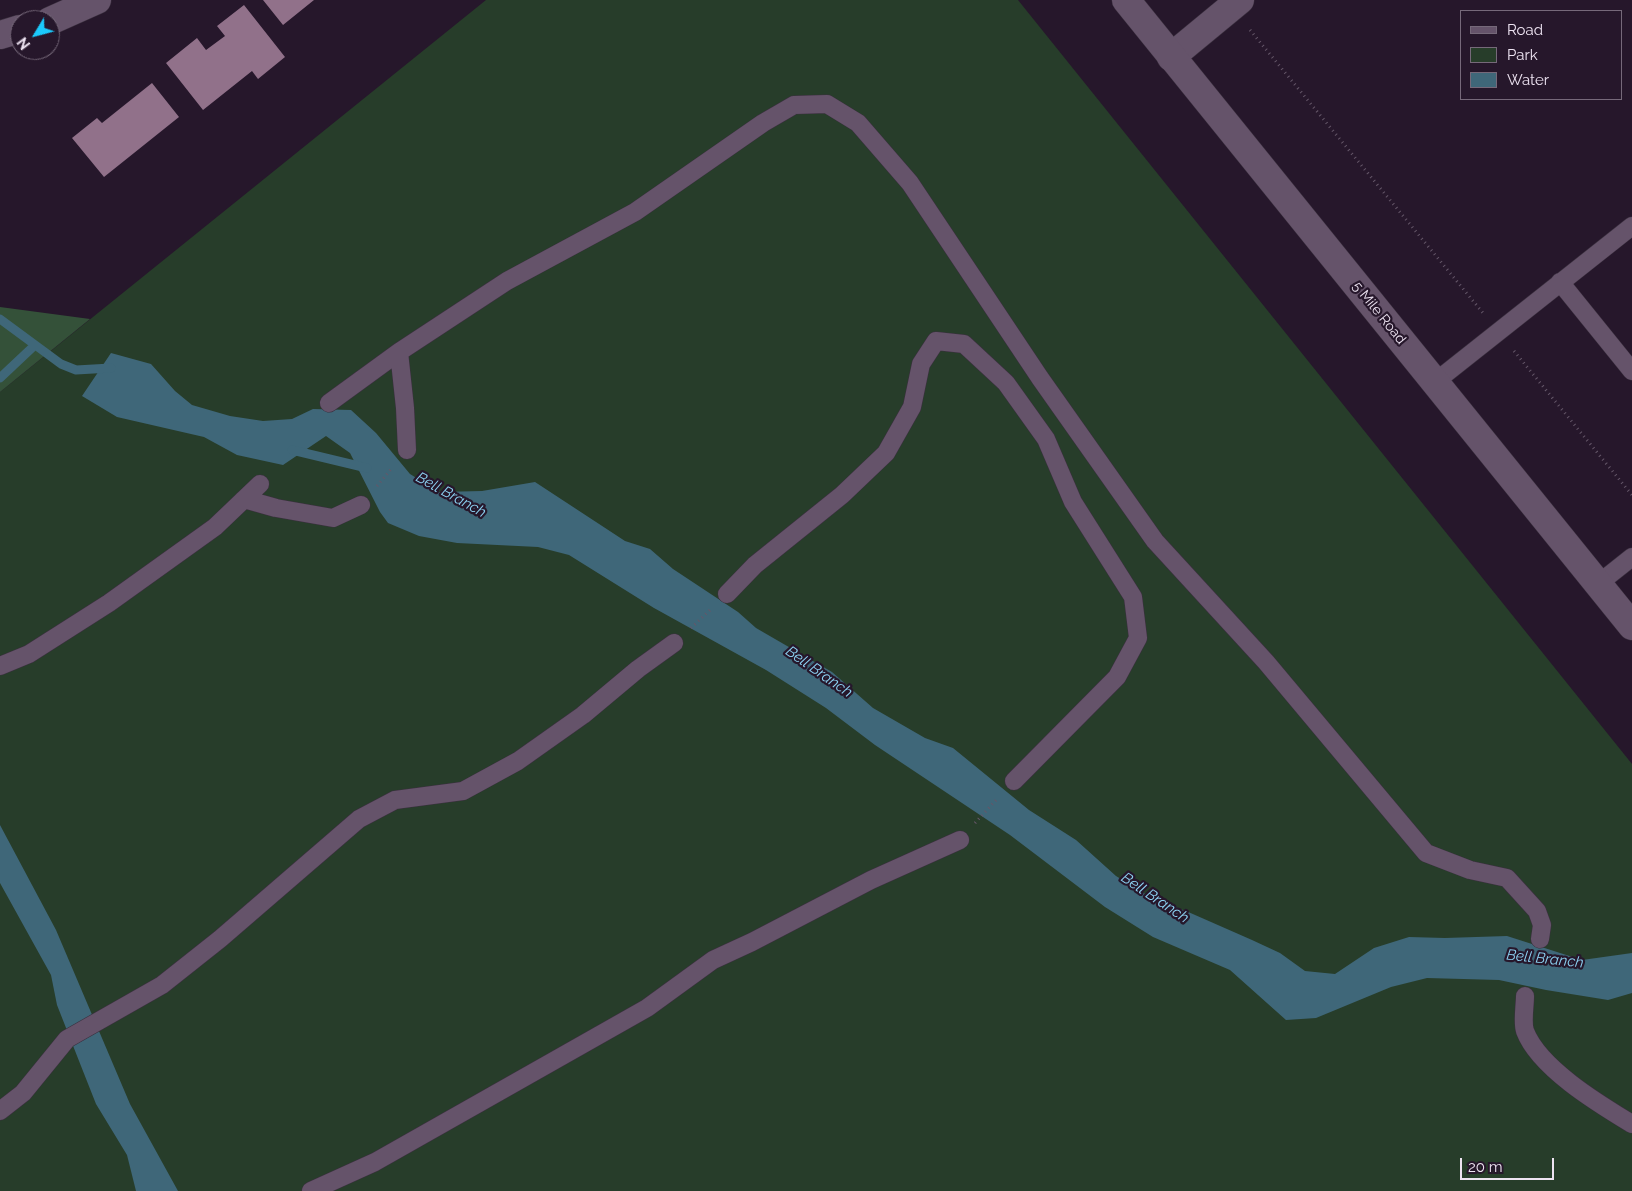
<!DOCTYPE html>
<style>
body{margin:0}
#map{position:relative;width:1632px;height:1191px;overflow:hidden;background:#26172b;font-family:Raleway,sans-serif}
canvas{display:block}
.legend{position:absolute;left:1460px;top:10px;width:162px;height:90px;box-sizing:border-box;background:#26172b;border:1px solid #76697a;margin:0;padding:6px 9px;list-style:none;font-size:15px;color:#ede3f1}
.legend li{display:flex;align-items:center;gap:10px;height:25px}
.legend b{width:25px;border:1px solid #76697a}
.north{position:absolute;left:10px;top:10px;width:50px;height:50px;box-sizing:border-box;background:#26172b;border:1px solid #76697a;border-radius:50%;rotate:233deg;font-size:14px;font-weight:700;line-height:20px;text-align:center;color:#ede3f1}
.north::after{content:'';display:block;margin:auto;width:18px;height:22px;background:#1bcafc;clip-path:polygon(50% 0,100% 100%,50% 72%,0 100%)}
.scale{position:absolute;left:1460px;top:1158px;width:94px;height:22px;box-sizing:border-box;border:2px solid #ede3f1;border-top:0;padding-left:6px;font-size:15px;line-height:18px;white-space:nowrap;color:#ede3f1;-webkit-text-stroke:4px #26172b;paint-order:stroke}
</style>
<div id="map">
<canvas width="1632" height="1191"></canvas>
<ul class="legend">
<li><b style="height:6px;background:#65536a"></b>Road</li>
<li><b style="height:14px;background:#273d2a"></b>Park</li>
<li><b style="height:14px;background:#3f6779"></b>Water</li>
</ul>
<div class="north">N</div>
<div class="scale">20 m</div>
</div>
<script>
const ctx = document.querySelector('canvas').getContext('2d');
ctx.lineJoin = 'round';
function fillPath(path, color) { ctx.fillStyle = color; ctx.fill(path, 'evenodd'); }
function trace(path, color, width, dash) { ctx.strokeStyle = color; ctx.lineWidth = width; ctx.lineCap = dash ? 'butt' : 'round'; ctx.setLineDash(dash || []); ctx.stroke(path); }
function drawText(font, color, halo, rows, align = 'center') {
  ctx.font = font + ' Raleway,sans-serif'; ctx.lineWidth = 4.5; ctx.setLineDash([]); ctx.textBaseline = 'middle'; ctx.strokeStyle = halo; ctx.fillStyle = color; for (const [text, x, y, turn = 0] of rows) {
    ctx.save(); ctx.translate(x, y); ctx.rotate((+turn || 0) * Math.PI / 180); ctx.textAlign = isNaN(turn) ? turn : align; if (halo) ctx.strokeText(text, 0, 0); ctx.fillText(text, 0, 0); ctx.restore();
  }
}
fillPath(new Path2D(`
 M486,0H1018L1632,764V1191H0V392Z`), '#273d2a');
fillPath(new Path2D(`
 M0,307L90,319L0,392Z`), '#345139');
fillPath(new Path2D(`
 M111,353L151,364L175,391L192,405L230,416L263,421L292,419L313,409L351,410L376,433L410,474L439,492L482,491L535,482L625,541L650,549L673,569L738,612L756,628L832,672L873,708L925,738L953,748L1029,810L1076,840L1116,876L1155,900L1186,911L1252,940L1280,953L1305,971L1335,974L1374,948L1409,937L1445,938L1507,936L1582,960L1632,953V993L1608,1000L1546,990L1499,980L1427,978L1391,987L1316,1018L1286,1020L1230,970L1153,937L1105,907L1010,835L875,745L826,708L766,670L654,608L569,555L538,547L457,543L419,536L388,523L380,512L350,453L326,436L283,465L237,455L204,437L117,417L82,396Z
 M0,825L56,930L130,1104L178,1191H136L127,1155L96,1104L81,1066L57,1005L51,975L0,883Z`), '#3f6779');
trace(new Path2D(`
 M0,319L61,364L76,370L111,368
 M0,378L35,345
 M292,450L367,468`), '#3f6779', 9);
fillPath(new Path2D(`
 M263,0H314L283,25Z
 M244,5L285,57L258,79L252,71L203,110L166,63L197,38L206,50L225,36L217,26Z
 M152,83L179,117L104,177L72,138L97,118L102,123Z`), '#91718a');
const lane = new Path2D(`
 M1560,282L1632,371
 M399,352L405,408L407,450
 M1435,382L1632,226
 M329,403L399,352L507,281L635,212L763,123L794,105L827,104L858,123L910,183L1040,378L1155,541L1266,662L1426,853L1470,870L1507,878L1537,911L1542,925L1540,939
 M244,499L276,508L333,518L361,505
 M1598,584L1632,557
 M727,594L755,565L842,495L886,453L912,407L921,364L936,341L964,344L1006,383L1046,439L1073,502L1133,597L1138,638L1117,677L1014,781
 M0,666L29,654L109,603L215,527L260,484
 M1525,996C1525,1006 1522,1022 1525,1031C1539,1068 1599,1104 1632,1124
 M0,1111L23,1093L67,1039L162,985L220,939L359,819L395,800L463,791L518,761L583,715L638,669L674,643
 M311,1191L375,1162L647,1008L713,960L752,942L871,880L960,840`);
const street = new Path2D(`
 M50,21L97,0
 M0,35L20,29
 M1171,57L1240,0`);
const secondary = new Path2D(`
 M1126,0L1632,626`);
trace(lane, '#3b303f', 19);
trace(street, '#3b303f', 29);
trace(secondary, '#3b303f', 29);
trace(new Path2D(`
 M1250,30L1483,313
 M1514,351L1632,495
 M377,486L392,468
 M691,628L710,610
 M975,823L998,798`), '#655769', 3, [1, 4]);
trace(lane, '#65536a', 18);
trace(street, '#65536a', 28);
trace(secondary, '#65536a', 28);
drawText('14px', '#ede3f1', '#26172b', [
 ["5 Mile Road",1379,313,51]
]);
drawText('italic 15px', '#8cd2f2', '#26172b', [
 ["Bell Branch",451,495,29],
 ["Bell Branch",819,672,35],
 ["Bell Branch",1155,898,34],
 ["Bell Branch",1545,959,6]
]);
</script>
